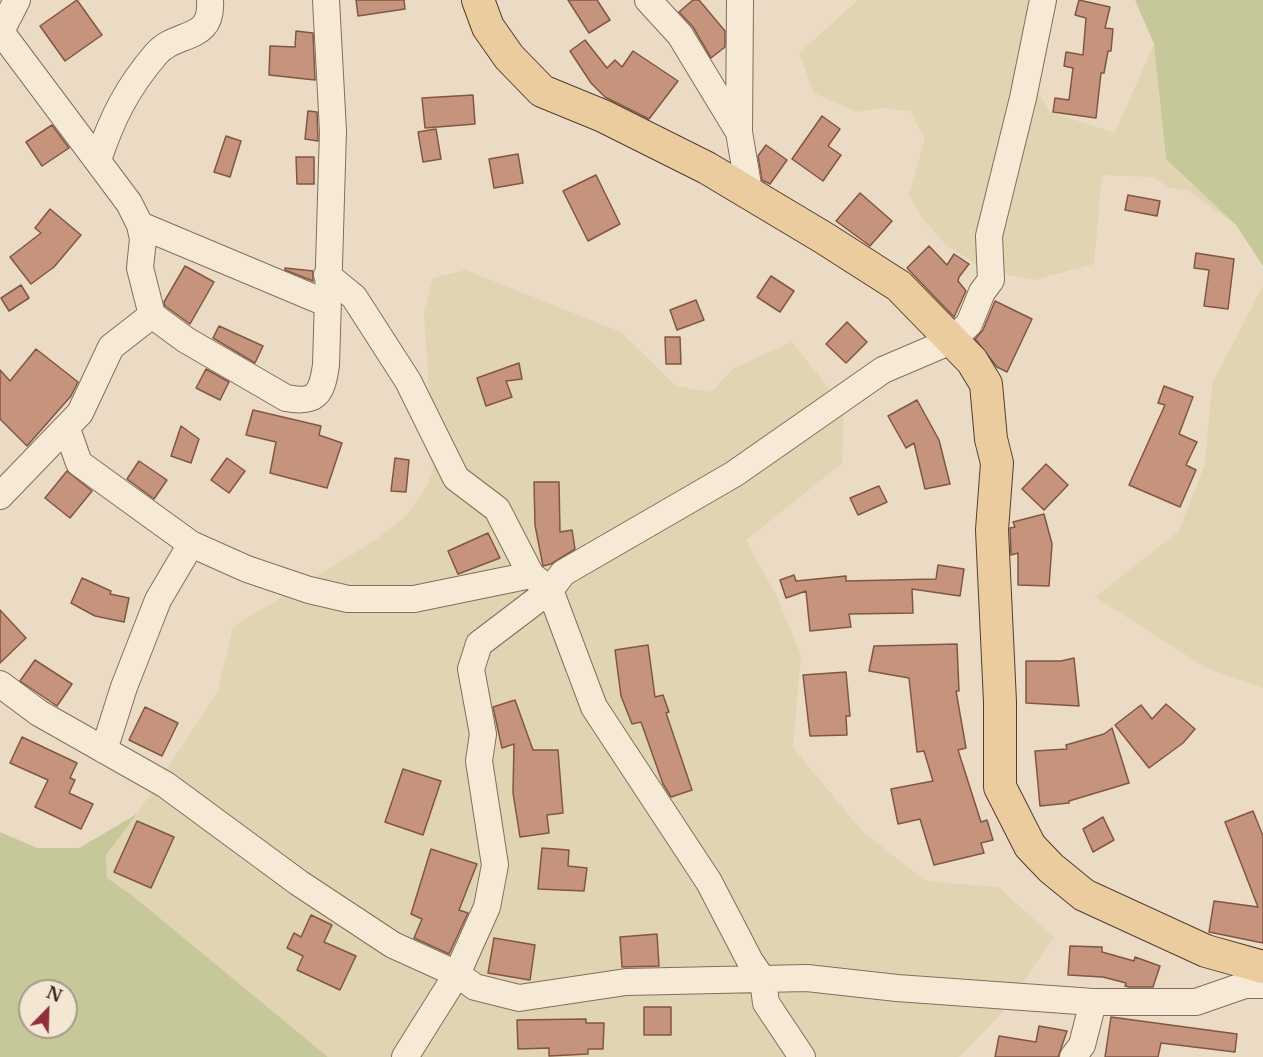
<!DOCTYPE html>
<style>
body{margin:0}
#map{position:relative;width:1263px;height:1057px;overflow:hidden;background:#ebdbc4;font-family:"Libre Baskerville",serif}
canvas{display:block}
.north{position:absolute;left:18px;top:979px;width:60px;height:60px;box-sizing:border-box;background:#f3e6d3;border:2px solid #a79a8b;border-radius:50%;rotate:23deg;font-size:16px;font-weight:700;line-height:24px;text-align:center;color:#35271f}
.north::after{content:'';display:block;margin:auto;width:21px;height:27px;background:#8f303a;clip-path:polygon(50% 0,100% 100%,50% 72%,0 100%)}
</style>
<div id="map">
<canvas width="1263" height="1057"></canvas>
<div class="north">N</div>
</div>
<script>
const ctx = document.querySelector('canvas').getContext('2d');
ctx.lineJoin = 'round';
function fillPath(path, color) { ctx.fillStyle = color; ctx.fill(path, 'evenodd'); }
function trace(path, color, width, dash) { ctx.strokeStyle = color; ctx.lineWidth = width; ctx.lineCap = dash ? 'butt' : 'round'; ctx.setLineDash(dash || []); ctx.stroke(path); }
fillPath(new Path2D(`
 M858,0H1035L1028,75L1050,112L1115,133L1154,44L1166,159L1236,225L1189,191L1169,188L1154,177L1102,175L1094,264L1034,280L986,270L946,245L922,218L909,195L925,139L910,111L881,108L856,112L814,93L799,53Z
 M466,270L621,332L676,386L711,392L734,368L792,342L844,408L842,463L746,540L776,595L801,655L793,748L863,832L926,881L998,887L1054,937L1001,1014L959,1057H328L133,896L107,878L106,855L137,814L217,693L233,627L377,539L407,515L427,486L438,454L431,424L424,313L433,278Z
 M1263,286V688L1208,669L1095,597L1179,531L1205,464L1212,384Z`), '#e0d4b2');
fillPath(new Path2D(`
 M1135,0H1263V266L1236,225L1166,159L1154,44Z
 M137,814L106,855L107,878L133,896L328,1057H0V832L37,848H79ZM30,991H66V1027H30Z`), '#c7c899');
const building = new Path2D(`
 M77,0L102,35L65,61L40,26Z
 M356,0H404L405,9L358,16Z
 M568,0H597L610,20L589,33Z
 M693,0H699L725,31V47L711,58L693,27L679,12Z
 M1079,0L1110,7L1105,28L1113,29L1111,51H1108L1104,73H1101L1096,118L1053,112L1055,98L1069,100L1073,68L1064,66L1066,52L1083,55L1086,18L1075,15Z
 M296,31L313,33L315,80L269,75L270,46L295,47Z
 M585,40L607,68L615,60L622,67L633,51L678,81L649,119L605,97L591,83L570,51Z
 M473,95L475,124L425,128L422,98Z
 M308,111L317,112L318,141L305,139Z
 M822,116L840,129L828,146L841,155L823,181L792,159Z
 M52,125L69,148L42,166L26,142Z
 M436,129L441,159L423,162L418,132Z
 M226,136L241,141L230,177L214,172Z
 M766,145L787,160L770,184L762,180L758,156Z
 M518,154L523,183L494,188L489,159Z
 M296,157H314V184H297Z
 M596,175L620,224L588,241L563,191Z
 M860,193L892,221L870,246L836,221Z
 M1128,195L1160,201L1157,216L1125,210Z
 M50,209L81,235L54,267L31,284L10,257L41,233L35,228Z
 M929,246L947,265L954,254L969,264L959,277L958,281L966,291L954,317L907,268Z
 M1196,253L1234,259L1228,309L1204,306L1209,270L1194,268Z
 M185,266L214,282L190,324L165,306L164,302Z
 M285,268L313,271V281L285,270Z
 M771,276L794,291L780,312L757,297Z
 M21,285L29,298L9,311L1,298Z
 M696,300L704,320L677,330L670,310Z
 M995,301L1032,319L1007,372L997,367L975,339L983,330Z
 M847,322L867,342L846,363L826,344Z
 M219,326L263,346L255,363L213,338Z
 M665,337H680L681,364H666Z
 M36,349L78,382L71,396L27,446L0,419V370L10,381Z
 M519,363L522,379L506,381L512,397L486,406L477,378Z
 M206,369L229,382L220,400L196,388Z
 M1164,386L1193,397L1179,434L1197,442L1186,465L1196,470L1180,507L1129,485L1165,405L1158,403Z
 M917,400L939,440L950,484L925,489L914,443L906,448L888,416Z
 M253,410L321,426L319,435L342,443L327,488L270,473L276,442L246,435Z
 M181,426L199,439L191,463L171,456Z
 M227,458L245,471L229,493L211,480Z
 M395,458L409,460L406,492L391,491Z
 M139,461L167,480L154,499L127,479Z
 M1046,464L1068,485L1044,510L1022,489Z
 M67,471L92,491L70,518L45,498Z
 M534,482H559L560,532L572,530L575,549L551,564L543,566L535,525Z
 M879,486L887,502L858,515L850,498Z
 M1044,514L1052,544L1049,586L1018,585V553L1011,555L1010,528L1015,527L1013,522Z
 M488,533L500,558L458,574L448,551Z
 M938,565L964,569L960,596L912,589L913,613L849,614L851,627L810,631L806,591L786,598L780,580L794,575L796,581L846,576V581L936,579Z
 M82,578L111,591L110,594L129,598L124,622L95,616L71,603Z
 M0,610L26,638L0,663Z
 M957,644L959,691H956L966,748L958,750L981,822L987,820L993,840L981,843L984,853L934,865L920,819L898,824L891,789L933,781L924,751L917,752L909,678L869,671L874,646Z
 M648,645L655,697L663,695L669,712L666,713L692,790L671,797L663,784L641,722L632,724L621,696L615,650Z
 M1074,658L1079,706L1026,703V661H1061Z
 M35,660L72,684L57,706L20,681Z
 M846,672L850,716H846L847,735L810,736L803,675Z
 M515,700L533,750H558L563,813L547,815L549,833L520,837L513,793L514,744L502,748L493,707Z
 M1166,704L1195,729L1183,743L1149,768L1115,725L1141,705L1152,719Z
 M145,707L178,723L162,756L129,740Z
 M1112,728L1129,783L1069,801V803L1040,806L1035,751L1067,749L1066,745L1104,734Z
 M22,737L77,763L70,778L75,780L69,793L93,804L81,829L35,807L48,780L10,763Z
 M403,769L441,781L423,835L385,822Z
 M1253,811L1263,836V943L1209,932L1214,901L1258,907L1225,822Z
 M1103,817L1114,840L1093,852L1083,829Z
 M137,821L174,837L151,888L114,872Z
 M542,848L569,850L568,866L587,868L584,891L538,889Z
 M431,849L477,864L459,910L468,913L449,954L414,938L422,919L411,914Z
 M311,915L332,925L324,942L356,956L340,990L297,970L303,956L287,948L294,933L301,937Z
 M657,934L659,966L622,967L620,937Z
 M494,938L535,945L530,980L488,973Z
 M1070,946L1102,947V952L1134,961L1135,957L1160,966L1153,987H1129L1125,986L1126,983L1103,977L1068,975Z
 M644,1007H671V1035H644Z
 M1111,1017L1237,1034L1235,1052L1161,1043L1158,1057H1105Z
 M586,1019V1023H604L603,1049H588V1054L549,1056V1048L518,1049L517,1020Z
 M1039,1026L1067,1031L1058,1057H995L999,1036L1036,1042Z`);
fillPath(building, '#c6947c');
trace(building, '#815643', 1.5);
const minor = new Path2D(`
 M648,0L680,35L737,129
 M740,0L739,132L749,191
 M1,32L129,203L140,225L143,239L140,268L152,315L186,340L286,398C316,404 322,394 326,365L333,131L326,0
 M0,33L17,0
 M98,160C112,118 127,88 156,54C177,30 213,43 210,0
 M140,225L326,303
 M327,275L354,297L408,381L456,478L497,509L531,575L550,590L594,707L709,882L750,961L763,980L766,1003L802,1057
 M67,429L79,463L191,544L247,569L309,590L348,599H414L531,575
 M0,496L80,413L111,347L152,315
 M0,684L39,713L166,785L299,883L393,945L457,974L475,987L519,998L626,982L807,978L897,988L1093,1002H1196L1245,985H1263
 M104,750L124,687L158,600L191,544
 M405,1057L457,974L487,907L495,865L479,761L483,734L471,669L479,644L550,590L563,573L734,474L883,370L951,341L969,324L982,292L991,280L989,236L1023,98L1043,0
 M1073,1057L1082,1045L1093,1002`);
const major = new Path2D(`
 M478,0L488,27L509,57L542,91L603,116L707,168L824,238L899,286L972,361L986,384L991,439L997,463L992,530L1000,702V787L1030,846L1051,868L1084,895L1206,951L1263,967`);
trace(minor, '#846d5c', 28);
trace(major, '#523c30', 34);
trace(minor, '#f6ead7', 26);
trace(major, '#ebcc9e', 32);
</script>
